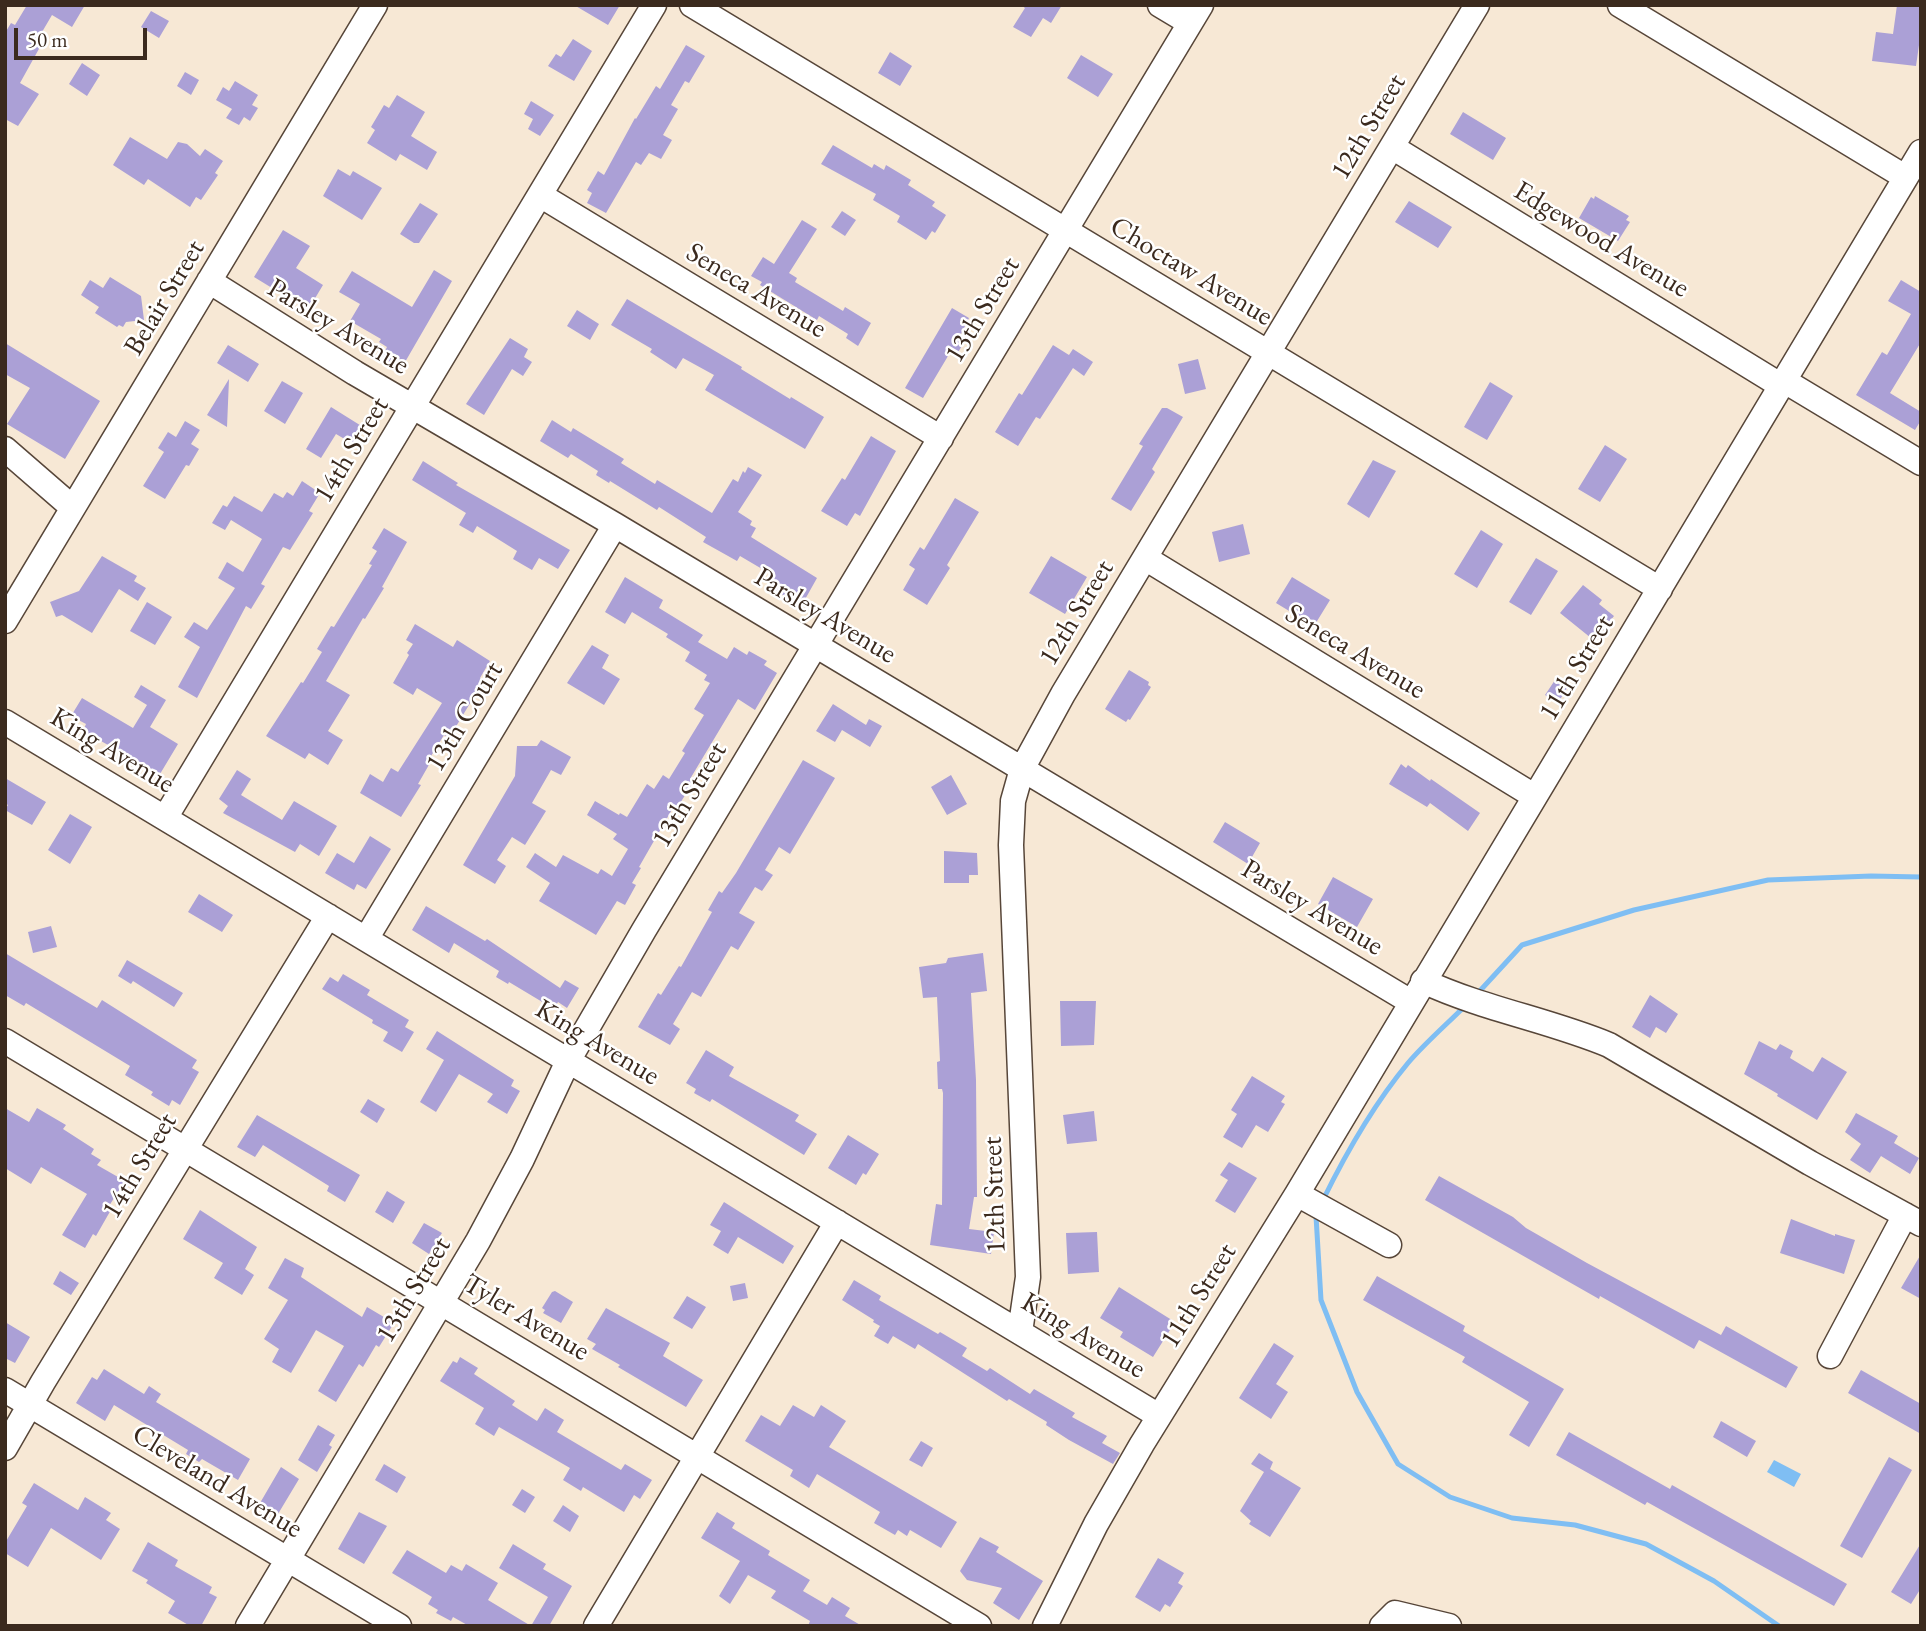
<!DOCTYPE html>
<style>
body{margin:0}
#map{position:relative;width:1926px;height:1631px;overflow:hidden;background:#f7e8d5;font-family:"EB Garamond",serif}
canvas{display:block}
.frame{position:absolute;inset:0;border:7px solid #3b2a1e;pointer-events:none}
.scale{position:absolute;left:14px;top:28px;width:133px;height:32px;box-sizing:border-box;border:4px solid #3b2a1e;border-top:0;padding-left:9px;font-size:21px;line-height:24px;white-space:nowrap;color:#3b2a1e;-webkit-text-stroke:5px #fff;paint-order:stroke}
</style>
<div id="map">
<canvas width="1926" height="1631"></canvas>
<div class="frame"></div>
<div class="scale">50 m</div>
</div>
<script>
const ctx = document.querySelector('canvas').getContext('2d');
ctx.lineJoin = 'round';
function fillPath(path, color) { ctx.fillStyle = color; ctx.fill(path, 'evenodd'); }
function trace(path, color, width, dash) { ctx.strokeStyle = color; ctx.lineWidth = width; ctx.lineCap = dash ? 'butt' : 'round'; ctx.setLineDash(dash || []); ctx.stroke(path); }
function drawText(font, color, halo, rows, align = 'center') {
  ctx.font = font + ' "EB Garamond",serif'; ctx.lineWidth = 5; ctx.setLineDash([]); ctx.textBaseline = 'middle'; ctx.strokeStyle = halo; ctx.fillStyle = color; for (const [text, x, y, turn = 0] of rows) {
    ctx.save(); ctx.translate(x, y); ctx.rotate((+turn || 0) * Math.PI / 180); ctx.textAlign = isNaN(turn) ? turn : align; if (halo) ctx.strokeText(text, 0, 0); ctx.fillText(text, 0, 0); ctx.restore();
  }
}
fillPath(new Path2D(`
 M1774,1460L1801,1474L1794,1487L1767,1472Z`), '#7fbef3');
trace(new Path2D(`
 M1477,994L1522,945L1634,910L1768,880L1871,876L1921,877
 M1323,1200C1346,1153 1374,1104 1408,1063C1425,1043 1446,1025 1465,1006
 M1317,1212L1316,1216L1321,1300L1357,1392L1398,1464L1450,1497L1512,1518L1575,1525L1646,1544L1714,1581L1779,1626`), '#7fbef3', 5);
fillPath(new Path2D(`
 M27,5H85L72,27L52,15L35,44L40,47L20,83L39,94L18,126L5,119V33L11,23L15,25Z
 M574,5H620L608,25Z
 M1021,5H1062L1051,23L1043,18L1031,37L1013,27L1025,8Z
 M1897,5H1921V31L1916,66L1872,61L1876,32L1893,34Z
 M151,11L169,21L159,38L141,27Z
 M573,39L592,51L574,81L548,66L556,54L561,57Z
 M686,45L705,56L689,83L685,81L671,105L678,109L663,135L672,140L661,159L649,153L641,165L636,162L606,213L587,203L592,193L587,190L598,171L604,175L635,118L636,119L656,86L660,89Z
 M890,52L912,66L900,86L878,73Z
 M1081,55L1113,74L1098,97L1067,78Z
 M82,63L100,75L87,96L69,84Z
 M185,72L199,80L191,95L177,86Z
 M235,81L258,95L252,105L258,108L250,121L244,117L239,125L226,118L232,109L216,100L223,87L229,91Z
 M397,95L425,112L411,136L437,152L427,170L400,154L396,161L367,143L375,130L371,127L384,105L389,108Z
 M531,101L554,115L540,136L528,129L533,119L524,114Z
 M1463,112L1506,138L1493,160L1450,134Z
 M130,137L167,159L178,142L187,144L200,156L205,149L223,161L215,173L218,175L201,200L196,197L190,207L148,179L144,185L113,165Z
 M833,145L872,168L874,164L884,170L886,165L911,180L908,185L935,202L932,206L946,215L935,233L932,231L926,240L897,222L900,216L873,200L876,194L821,164Z
 M338,169L350,176L353,171L382,188L362,220L323,196Z
 M1595,196L1629,216L1626,220L1630,222L1618,241L1579,218L1591,197L1594,199Z
 M1409,201L1452,227L1438,248L1395,222Z
 M420,203L438,214L419,243H414L400,234Z
 M842,211L856,220L845,236L831,227Z
 M802,220L817,229L789,273L797,278L795,282L843,311L845,307L871,323L858,346L846,338L848,334L819,316L817,320L791,304L760,285L762,282L751,276L763,257L774,264Z
 M283,230L310,246L296,268L323,285L308,310L254,277Z
 M434,270L452,281L401,369L382,357L387,347L379,342L381,339L350,321L360,304L339,292L352,271L412,307Z
 M110,277L141,296L144,320L126,322L123,327L119,325L117,327L95,313L99,307L81,295L90,280L103,288Z
 M1901,280L1921,292V342L1890,393L1921,412V420L1915,430L1856,395L1882,352L1887,355L1911,314L1888,301Z
 M627,299L742,367L741,369L790,399L791,397L824,417L805,449L705,390L714,375L683,358L676,369L650,352L652,349L611,325Z
 M952,308L969,318L960,336L966,339L957,354L951,351L923,398L905,388Z
 M577,310L599,324L590,340L567,326Z
 M510,338L528,349L524,357L532,362L523,376L512,369L484,415L466,404Z
 M5,343L100,401L65,459L7,424L30,388L5,374Z
 M228,345L259,364L248,382L217,363Z
 M1053,345L1069,355L1073,349L1093,362L1084,376L1073,368L1040,419L1036,417L1018,446L995,432L1019,393L1022,395Z
 M1198,359L1206,389L1185,394L1178,364Z
 M229,379L227,427L207,415Z
 M282,381L303,393L285,424L264,411Z
 M1490,382L1513,396L1487,440L1464,427Z
 M331,407L363,427L353,444L336,434L321,458L306,449Z
 M1162,408H1167L1183,417L1152,469L1155,472L1131,511L1111,499L1143,446L1139,444Z
 M552,420L571,432L573,428L624,459L621,463L655,484L657,480L712,513L733,479L738,482L743,471L745,473L748,467L762,475L738,512L752,521L750,525L756,528L751,537L817,578L803,603L800,606L768,586L774,576L740,556L737,561L703,542L706,537L659,507L657,510L610,481L609,483L596,475L598,471L571,454L568,458L540,441Z
 M185,421L200,430L191,444L199,449L189,466L186,465L165,499L143,486L164,452L158,448L168,432L176,437Z
 M871,436L896,451L860,516L855,513L847,526L821,511L842,478L845,480Z
 M1605,445L1627,459L1600,502L1578,489Z
 M1373,460L1396,471L1369,518L1347,504Z
 M423,461L458,483L456,485L570,550L558,569L539,558L532,570L513,559L517,551L477,526L473,533L459,525L466,513L412,480Z
 M302,481L320,493L309,511L313,513L290,550L283,547L261,584L265,586L251,609L246,606L197,698L178,687L200,647L184,637L194,622L207,630L235,588L218,578L227,562L243,572L262,539L231,520L225,530L212,523L223,505L227,507L234,496L262,512L274,493L283,498L287,492L293,496Z
 M955,498L979,512L947,565L950,568L927,605L903,590L915,569L909,565L920,547L924,550Z
 M1243,524L1250,554L1219,562L1212,532Z
 M384,528L407,542L382,587L384,588L365,619L363,618L326,681L350,695L328,731L343,740L328,765L309,753L305,759L266,736L301,682L303,683L322,652L317,649L331,626L334,627L372,565L369,564L377,551L372,548Z
 M1481,530L1503,544L1477,588L1454,574Z
 M102,556L137,576L134,581L146,588L138,601L119,589L92,633L62,615L56,617L50,602L79,591Z
 M1051,556L1087,577L1065,614L1029,593Z
 M1536,558L1558,571L1531,615L1509,602Z
 M625,577L663,600L659,608L703,635L698,642L727,659L734,647L747,655L749,651L767,661L764,665L777,673L755,710L738,699L690,779L694,781L677,808L674,806L639,867L641,868L632,883L636,885L625,905L617,901L596,935L539,901L550,883L526,867L535,853L556,867L563,855L598,874L601,869L612,876L628,849L613,839L617,834L587,815L595,801L619,815L620,813L627,817L647,784L654,789L663,775L669,779L685,753L682,751L704,715L694,709L710,683L704,680L707,675L685,661L690,652L666,637L668,634L632,612L625,624L605,612Z
 M1292,577L1330,600L1314,626L1276,603Z
 M1583,585L1602,600L1599,604L1614,616L1601,633L1598,631L1591,638L1560,613Z
 M147,602L172,617L155,645L130,631Z
 M415,624L453,647L457,640L490,661L480,678L483,682L449,738L444,735L428,761L430,763L418,784L421,785L401,817L360,793L370,774L383,782L391,768L398,772L442,703L417,688L413,695L393,683L409,655L407,653L413,644L406,640Z
 M592,645L609,655L602,668L620,679L604,705L567,683Z
 M1129,670L1149,682L1148,685L1151,687L1130,720L1128,719L1126,722L1105,709Z
 M1555,680L1567,688L1558,703L1545,695Z
 M141,685L166,700L150,727L178,744L160,774L83,731L86,724L71,716L82,698L133,728L147,705L134,697Z
 M833,704L866,725L869,719L882,726L870,747L842,730L835,742L816,731Z
 M541,740L571,757L561,775L551,770L532,803L546,811L525,845L512,837L497,860L506,866L495,884L463,865L515,776L517,746H537Z
 M803,760L835,778L790,854L779,847L765,870L773,875L762,891L755,887L739,913L755,922L738,950L731,946L701,997L692,992L673,1024L680,1029L670,1045L638,1027L658,993L661,995L679,966L681,967L712,912L708,910L719,891L722,893L736,873Z
 M1401,764L1406,768L1408,765L1430,781L1431,779L1480,813L1468,831L1430,803L1427,807L1389,784Z
 M237,770L251,779L241,795L282,820L294,801L337,826L319,856L300,844L295,852L223,813L228,806L219,799Z
 M951,775L967,804L947,815L931,787Z
 M5,778L46,802L32,825L5,810L8,805L5,803Z
 M70,814L92,827L70,864L48,850Z
 M1225,822L1260,843L1248,864L1213,842Z
 M370,836L391,849L366,889L357,884L354,890L325,873L337,853L354,863Z
 M944,851L977,853L978,875H969V883H944Z
 M1333,877L1373,899L1357,927L1318,904Z
 M199,894L233,915L222,932L188,912Z
 M426,906L485,941L487,939L560,988L565,980L579,988L567,1008L558,1002L554,1009L509,982L508,984L496,977L499,971L454,943L449,953L412,930Z
 M51,926L57,947L33,953L28,932Z
 M5,953L97,1008L102,1000L197,1060L192,1068L199,1072L180,1105L172,1100L169,1106L151,1095L153,1092L125,1075L130,1066L26,1003L24,1006L5,995Z
 M983,953L987,991L971,993L976,1080L977,1197H974L969,1229L994,1232L991,1254L930,1245L936,1204L942,1205L943,1093L942,1089H938L937,1062L940,1061L937,997L923,998L919,967L946,963L948,958Z
 M127,960L183,993L174,1007L133,981L131,984L118,976Z
 M343,974L370,990L367,995L409,1020L405,1027L414,1032L402,1052L383,1041L388,1032L372,1023L373,1020L322,989L330,977L338,982Z
 M1650,995L1678,1014L1666,1033L1656,1027L1650,1038L1632,1027Z
 M1060,1001H1096L1094,1045L1061,1046Z
 M437,1031L514,1080L511,1086L520,1091L507,1114L487,1102L493,1094L459,1074L436,1112L420,1102L444,1060L426,1049Z
 M1759,1041L1776,1050L1780,1044L1793,1051L1790,1058L1813,1072L1822,1057L1847,1072L1817,1120L1777,1096L1778,1094L1744,1074Z
 M706,1050L734,1067L729,1076L799,1115L795,1121L817,1134L804,1155L712,1099L710,1102L694,1093L696,1089L686,1083Z
 M1252,1076L1285,1096L1281,1102L1285,1104L1268,1132L1256,1125L1242,1148L1223,1137L1237,1114L1231,1110Z
 M368,1099L385,1109L377,1123L360,1112Z
 M5,1108L29,1122L37,1108L66,1125L63,1129L94,1149L91,1154L101,1160L97,1165L125,1181L109,1206L112,1208L96,1236L93,1234L85,1248L62,1235L87,1194L41,1167L31,1184L5,1168Z
 M1094,1111L1097,1141L1067,1144L1063,1115Z
 M1856,1113L1898,1136L1894,1143L1919,1158L1910,1174L1881,1156L1870,1173L1850,1160L1861,1144L1845,1132Z
 M257,1115L360,1175L345,1202L327,1191L329,1186L263,1145L255,1157L237,1147Z
 M848,1135L879,1154L866,1175L863,1173L856,1185L828,1168Z
 M1229,1162L1257,1178L1235,1213L1215,1201L1228,1180L1220,1175Z
 M1439,1176L1513,1217L1526,1228L1587,1263L1721,1335L1726,1326L1798,1367L1786,1388L1699,1340L1694,1349L1600,1296L1599,1299L1425,1200Z
 M387,1191L405,1202L393,1223L375,1212Z
 M724,1202L794,1246L783,1264L738,1237L728,1254L713,1245L721,1231L710,1225Z
 M200,1210L257,1247L245,1269L254,1275L242,1295L214,1278L223,1263L183,1239Z
 M1791,1219L1835,1236V1234L1855,1240L1844,1274L1780,1253Z
 M424,1223L442,1233L429,1254L412,1243Z
 M1097,1232L1099,1272L1068,1274L1066,1233Z
 M1921,1254V1299L1901,1288Z
 M285,1258L304,1268L301,1277L362,1317L367,1307L394,1323L379,1347L376,1345L363,1367L359,1364L336,1402L318,1391L344,1346L316,1330L291,1373L272,1362L279,1349L264,1339L288,1300L268,1288Z
 M60,1271L79,1283L71,1295L53,1284Z
 M1377,1276L1465,1326L1463,1331L1564,1389L1529,1447L1509,1435L1529,1402L1462,1362L1465,1357L1363,1300Z
 M854,1280L881,1296L879,1300L938,1334L940,1332L967,1348L962,1356L987,1371L990,1368L1030,1394L1034,1389L1075,1413L1072,1417L1107,1436L1102,1443L1120,1453L1113,1464L1069,1440L1046,1425L1047,1422L1009,1399L1007,1401L918,1344L915,1349L893,1336L888,1344L874,1336L880,1326L873,1322L874,1320L842,1300Z
 M745,1283L748,1298L733,1301L730,1286Z
 M1119,1287L1175,1322L1153,1357L1120,1337L1123,1332L1100,1318Z
 M555,1291L573,1302L561,1323L543,1313L545,1310L542,1308L552,1292Z
 M687,1296L706,1307L692,1329L673,1318Z
 M606,1308L670,1343L663,1356L703,1380L686,1407L618,1367L620,1365L592,1349L596,1344L587,1339Z
 M5,1322L30,1337L15,1363L5,1358Z
 M1274,1343L1294,1356L1276,1384L1288,1392L1271,1419L1239,1398Z
 M460,1357L478,1368L474,1374L515,1401L512,1405L537,1421L545,1408L564,1420L557,1432L621,1470L625,1464L652,1480L640,1499L634,1495L624,1512L583,1487L581,1491L563,1480L570,1468L499,1427L494,1436L475,1424L484,1408L440,1381L453,1361L457,1363Z
 M104,1369L144,1394L149,1386L161,1394L156,1402L250,1459L238,1480L202,1459L199,1462L186,1454L188,1450L114,1405L105,1421L76,1403L92,1377L97,1380Z
 M1861,1370L1921,1404V1434L1848,1393Z
 M793,1405L814,1417L821,1405L846,1421L829,1447L957,1522L941,1548L910,1530L907,1536L898,1530L895,1535L874,1523L880,1512L817,1474L809,1488L790,1476L793,1470L745,1441L761,1415L780,1426Z
 M1721,1421L1756,1441L1747,1457L1713,1437Z
 M318,1425L335,1435L329,1445L332,1447L317,1472L298,1460Z
 M1569,1432L1670,1489L1672,1485L1847,1584L1834,1606L1647,1502L1645,1505L1556,1455Z
 M921,1441L933,1448L922,1467L909,1460Z
 M1259,1453L1273,1462L1270,1469L1301,1488L1270,1537L1249,1524L1251,1521L1240,1511L1264,1472L1251,1464Z
 M1889,1457L1912,1470L1862,1558L1840,1546Z
 M384,1464L406,1477L397,1493L375,1480Z
 M281,1467L299,1479L278,1514L260,1503Z
 M34,1483L78,1510L85,1497L111,1513L106,1520L120,1529L101,1560L51,1528L28,1567L5,1553V1543L27,1506L22,1503Z
 M522,1489L535,1497L525,1513L512,1505Z
 M563,1505L579,1516L570,1532L553,1521Z
 M359,1512L387,1526L364,1564L338,1549Z
 M717,1512L735,1523L732,1528L770,1551L768,1555L810,1580L803,1591L827,1605L832,1597L850,1608L845,1616L862,1626H808L810,1621L771,1598L776,1591L748,1575L730,1604L719,1596L740,1561L701,1538Z
 M980,1537L999,1547L996,1552L1043,1581L1019,1620L993,1603L1002,1588L967,1580L960,1571Z
 M148,1542L178,1560L175,1566L212,1587L209,1593L217,1597L201,1626H190L168,1613L175,1601L146,1583L148,1580L132,1571Z
 M1921,1543V1588L1911,1604L1891,1592Z
 M513,1544L546,1564L543,1569L572,1586L549,1626H469L453,1617L451,1621L436,1613L438,1610L428,1604L432,1597L392,1573L407,1550L446,1573L451,1565L462,1571L466,1564L498,1583L488,1600L531,1626L548,1597L499,1568Z
 M1158,1558L1184,1573L1178,1583L1183,1586L1170,1607L1165,1604L1160,1612L1135,1597Z`), '#aba0d6');
const minor = new Path2D(`
 M692,5L1660,589
 M1160,5L1190,23
 M1620,5L1905,177
 M1392,147L1780,385
 M540,195L941,438
 M209,281L355,373L615,525L1411,1002
 M1783,380L1921,463
 M5,449L73,508
 M1145,558L1534,796
 M5,621L375,5
 M5,722L1159,1416
 M165,818L654,5
 M366,939L615,525
 M1423,981C1483,1009 1549,1020 1609,1045L1810,1163L1921,1224
 M5,1041L979,1626
 M1297,1194L1389,1245
 M1020,1332L1028,1277L1011,845L1013,801L1022,769L1063,694L1477,5
 M1830,1356L1905,1215
 M5,1390L399,1626
 M5,1448L43,1382L328,916
 M248,1626L478,1241L522,1159L568,1061L644,930L1201,5
 M596,1626L837,1222
 M1045,1626L1096,1524L1142,1444L1297,1194L1921,152
 M1382,1626L1395,1613L1449,1626`);
trace(minor, '#574639', 27);
trace(minor, '#fff', 24);
drawText('28px', '#3b2a1e', '#fff', [
 ["12th Street",1369,127,-59],
 ["Edgewood Avenue",1601,240,31],
 ["Choctaw Avenue",1191,272,31],
 ["Seneca Avenue",756,291,31],
 ["Belair Street",165,298,-59],
 ["13th Street",983,310,-59],
 ["Parsley Avenue",338,327,31],
 ["14th Street",352,450,-59],
 ["12th Street",1077,613,-59],
 ["Parsley Avenue",825,616,31],
 ["Seneca Avenue",1355,652,31],
 ["11th Street",1577,668,-59],
 ["13th Court",465,717,-59],
 ["King Avenue",112,751,31],
 ["13th Street",690,795,-59],
 ["Parsley Avenue",1312,908,31],
 ["King Avenue",597,1043,31],
 ["14th Street",140,1166,-59],
 ["12th Street",995,1195,-92],
 ["13th Street",414,1290,-59],
 ["11th Street",1199,1296,-58],
 ["Tyler Avenue",526,1318,31],
 ["King Avenue",1083,1336,31],
 ["Cleveland Avenue",217,1482,31]
]);
</script>
